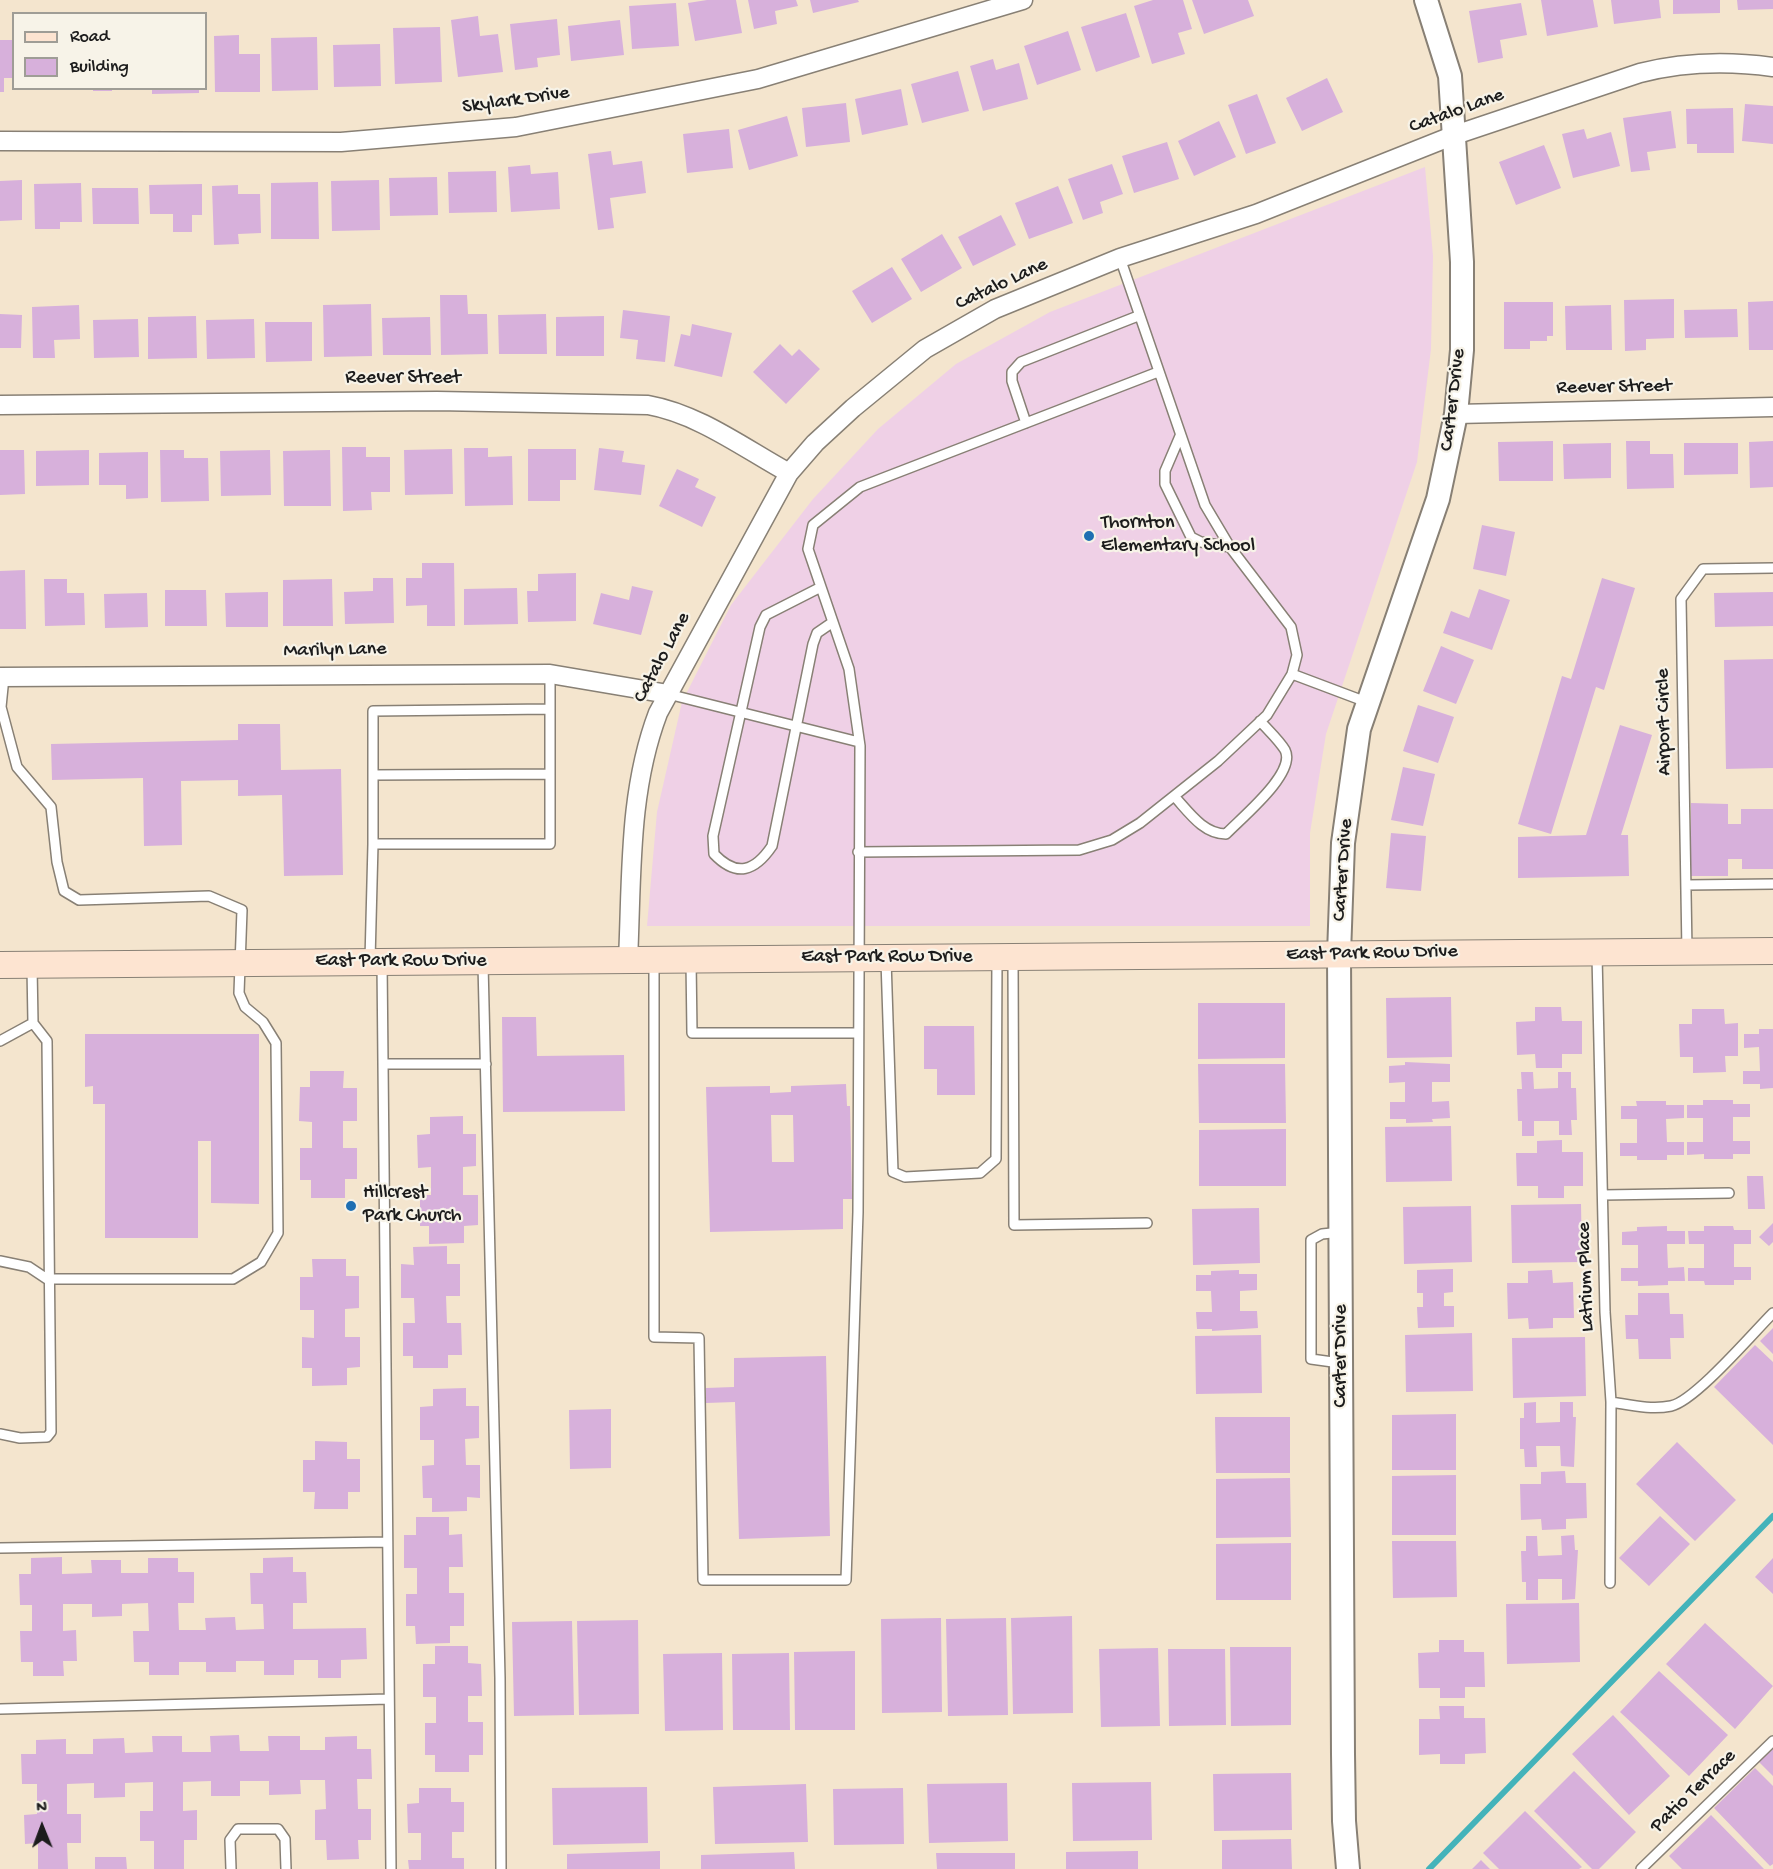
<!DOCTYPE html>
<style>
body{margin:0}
#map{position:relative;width:1773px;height:1869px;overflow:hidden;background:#f4e5ce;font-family:"Gochi Hand",sans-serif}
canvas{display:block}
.legend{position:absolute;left:12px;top:12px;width:195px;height:78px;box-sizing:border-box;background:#f7f3e8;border:2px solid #9f9d96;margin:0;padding:8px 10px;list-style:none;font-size:18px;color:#1c1c1c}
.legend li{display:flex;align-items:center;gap:12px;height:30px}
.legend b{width:30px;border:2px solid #9f9d96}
.north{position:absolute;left:12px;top:1797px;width:60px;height:60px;-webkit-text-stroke:4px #f7f3e8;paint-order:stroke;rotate:359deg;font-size:16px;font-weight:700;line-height:24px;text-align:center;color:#1c1c1c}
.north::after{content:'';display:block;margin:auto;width:21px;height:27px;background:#1c1c1c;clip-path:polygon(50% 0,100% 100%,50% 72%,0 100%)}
</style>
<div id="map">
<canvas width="1773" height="1869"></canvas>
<ul class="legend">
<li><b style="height:8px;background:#fde4d1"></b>Road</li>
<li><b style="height:16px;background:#d7b0db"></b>Building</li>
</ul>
<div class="north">N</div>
</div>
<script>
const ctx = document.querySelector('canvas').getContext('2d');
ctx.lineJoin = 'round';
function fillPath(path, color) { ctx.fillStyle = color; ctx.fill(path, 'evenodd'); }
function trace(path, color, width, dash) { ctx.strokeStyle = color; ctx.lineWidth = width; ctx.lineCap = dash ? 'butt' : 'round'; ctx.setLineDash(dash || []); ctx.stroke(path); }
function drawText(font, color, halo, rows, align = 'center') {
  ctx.font = font + ' "Gochi Hand",sans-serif'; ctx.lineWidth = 4.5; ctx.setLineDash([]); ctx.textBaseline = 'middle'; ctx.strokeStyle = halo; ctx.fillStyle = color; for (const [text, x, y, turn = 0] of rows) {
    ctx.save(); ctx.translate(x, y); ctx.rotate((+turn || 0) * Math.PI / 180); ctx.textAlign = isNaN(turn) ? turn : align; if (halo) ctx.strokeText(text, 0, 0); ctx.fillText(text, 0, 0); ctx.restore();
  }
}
fillPath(new Path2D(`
 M1425,167L1433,256L1431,349L1417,462L1326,734L1310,833V926H647L657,812L682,702L731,605L813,499L878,429L956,364L1050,312Z`), '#efd0e6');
trace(new Path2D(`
 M1429,1869L1773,1516`), '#43b3ba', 6);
fillPath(new Path2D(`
 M707,0H736L742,33L695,41L688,3Z
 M748,0H796L798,6L775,11L777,24L754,29Z
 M810,0H858L859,2L813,13Z
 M1153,0H1183L1192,29L1178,33L1185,54L1152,64L1134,6Z
 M1192,0H1248L1254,16L1204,34Z
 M1541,0H1593L1598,27L1547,36Z
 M1611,0H1659L1661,18L1614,24Z
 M1673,0H1720V13L1673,14Z
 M1737,0H1773V9L1738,10Z
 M676,3L679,46L632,49L629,6Z
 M1521,3L1527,35L1500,40L1503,58L1478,63L1469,11Z
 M1126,13L1140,57L1096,72L1081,27Z
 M478,16L480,36L498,34L503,72L458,77L451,20Z
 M557,19L560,55L537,58L538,67L515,70L510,24Z
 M620,20L624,55L571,61L568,26Z
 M440,27L442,82L395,84L393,28Z
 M1068,31L1081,70L1037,85L1024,46Z
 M239,35V54H260V92H215L214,36Z
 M317,37L318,90L272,91L271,38Z
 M0,40H14V78H4V92H0Z
 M380,44L381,86L334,87L333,45Z
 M993,59L996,70L1019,63L1028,99L983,111L970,66Z
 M958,71L969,111L922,123L911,84Z
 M1327,78L1343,112L1302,131L1286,98Z
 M93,88H112V91H93Z
 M152,88H199V93L152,94Z
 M901,89L908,125L862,135L855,99Z
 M1257,94L1276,143L1246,154L1228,105Z
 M846,103L850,142L806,147L802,108Z
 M1745,104L1773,106V144L1742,141Z
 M1733,108L1734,153H1697V144H1687L1686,109Z
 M1671,111L1676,148L1647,152L1650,170L1631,172L1623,118Z
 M787,116L798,156L749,170L738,130Z
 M1219,121L1236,157L1194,176L1178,141Z
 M729,129L733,168L687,173L683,134Z
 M1584,129L1587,139L1611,132L1620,166L1573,178L1562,134Z
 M1167,142L1179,179L1134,193L1122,156Z
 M1544,145L1561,188L1516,205L1499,162Z
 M611,151L613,165L642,161L646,193L610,198L614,228L598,230L588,154Z
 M1112,164L1123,194L1100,202L1103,213L1083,220L1068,179Z
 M530,165L531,174L558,172L560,209L511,212L508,167Z
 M496,171L497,212L449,213L448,172Z
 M437,177L438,215L390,216L389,178Z
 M22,180V220L0,221V181Z
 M379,180L380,230L332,231L331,181Z
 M318,182L319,239H271V183Z
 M81,183L82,222H60V229H35L34,184Z
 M202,184V215H192V232H173V214H150L149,185Z
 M238,185V194H260L261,233L238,234L239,244L214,245L212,186Z
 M1058,186L1073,223L1029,239L1015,203Z
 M92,188H138L139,224H93Z
 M1001,215L1016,245L973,266L958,237Z
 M942,234L962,268L921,292L901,259Z
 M892,267L912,299L872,323L852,291Z
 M440,295H467L468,314H487L488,354L441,355Z
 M1674,299V338L1646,339V350L1625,351L1624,300Z
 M1773,301V350H1749L1748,302Z
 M1504,302H1553V336H1547V341H1530V349H1504Z
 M371,304L372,356L324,357L323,305Z
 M79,305L80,339L54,340L55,358H33L32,307Z
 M1611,305L1612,350H1566L1565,306Z
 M1737,309L1738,337L1685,338L1684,310Z
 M623,310L670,316L665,362L636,359L638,340L620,338Z
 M0,314L22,315L21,348H0Z
 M546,314L547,354H499L498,315Z
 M196,316L197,358L148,359V317Z
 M604,316V356H556V317Z
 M430,317L431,355H383L382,318Z
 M138,319L139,357L94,358L93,320Z
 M254,319L255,358L207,359L206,320Z
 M265,322H312V361L266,362Z
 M692,324L732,333L722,377L674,366L681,334L690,336Z
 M780,344L792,356L799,349L820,369L786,404L753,372Z
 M1553,441V481H1499L1498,442Z
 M1626,441H1650V454H1673L1674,488L1627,489Z
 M1773,441V487L1750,488L1749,442Z
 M1611,443V478L1564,479L1563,444Z
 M1684,443H1738V474L1684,475Z
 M342,447H366V457H390V492H371L372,510L343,511Z
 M464,448H488V457L512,456L513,505L465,506Z
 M599,448L624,451L622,462L645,465L641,495L594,490Z
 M452,449L453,494L405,495L404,450Z
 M528,449H576V480H560V501H528Z
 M0,450H24L25,494L0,495Z
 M89,450V485L36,486V451Z
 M160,450H184V458H208L209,501L161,502Z
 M270,450L271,495L221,496L220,451Z
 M330,450L331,506H284L283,451Z
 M148,452V498L126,499V485H99V453Z
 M677,469L699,479L695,487L716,497L702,527L659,506Z
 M1482,525L1515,532L1506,576L1473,569Z
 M422,563H454L455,626H427V605L406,606V578H422Z
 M25,570L26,629H0V571Z
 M576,573V621L528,622L527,591H538V574Z
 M373,578H393L394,623L345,624L344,592L373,591Z
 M1602,578L1635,588L1604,690L1596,687L1551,834L1518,824L1562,676L1571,679Z
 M44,579H67V593H84L85,625L45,626Z
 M332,579L333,626H283V580Z
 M632,586L653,591L641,635L593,624L601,593L629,600Z
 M517,588L518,624L464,625V589Z
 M1479,589L1510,600L1492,650L1443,633L1451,611L1469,618Z
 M165,590H206L207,626H165Z
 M268,592V627H226L225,593Z
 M1773,592V626L1715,627L1714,593Z
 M147,593L148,627L105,628L104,594Z
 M1441,646L1474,660L1456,704L1423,691Z
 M1773,659V768L1726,769L1724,660Z
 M1418,705L1454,717L1438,763L1403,751Z
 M238,724H280L281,770L341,769L343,875L284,876L282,795L238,796V780L181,781L182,845L144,846L143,778L52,780L51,744L238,740Z
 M1620,725L1652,735L1621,835H1628L1629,876L1518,878V837L1586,835Z
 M1403,767L1435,774L1423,826L1391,820Z
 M1691,803L1728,804V824H1741V809H1773V869H1742V859H1728V876H1691Z
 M1391,833L1426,836L1421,891L1386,888Z
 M1451,997L1452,1057L1387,1058L1386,998Z
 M1198,1003H1285V1058L1198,1059Z
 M1535,1007H1561L1562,1021H1582V1054H1562V1068H1536L1535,1054L1517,1055L1516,1022L1535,1021Z
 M1692,1009H1724L1725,1024L1738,1023V1056H1725L1726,1072L1693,1073V1057H1680L1679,1024H1692Z
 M502,1017H536L537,1056L624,1055L625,1111L503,1112Z
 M924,1026H974L975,1095H937V1069H924Z
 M1759,1029H1773V1088L1760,1089V1084H1743V1071H1760L1759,1047L1744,1048V1034H1759Z
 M85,1034H259V1204L211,1203V1141H198V1238H105V1104H93V1086L85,1087Z
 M1405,1062L1450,1064V1082H1432V1102L1449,1101L1450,1118L1432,1119L1433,1122L1406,1123V1119H1390V1102H1405V1082L1389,1083V1066L1405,1065Z
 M1198,1064H1285L1286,1123H1199Z
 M310,1071H344L343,1088H357V1121H343V1148H357V1179H345V1198H311V1180H300V1148H312V1122L299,1121L300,1087H310Z
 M1521,1072H1533L1534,1089L1558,1088V1072H1571V1088H1576L1577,1120H1571L1572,1135H1559V1121H1534V1136H1522V1121H1518L1517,1089H1522Z
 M846,1084L847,1106H850L852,1199H843V1229L710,1232L706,1087L770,1086V1093L791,1092V1086ZM771,1115H793L794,1162H772Z
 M1703,1100H1733V1104H1750V1117H1733V1141H1750V1154H1733V1159H1704V1154L1687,1155V1142H1703V1118H1687V1105H1703Z
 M1636,1101H1666V1105H1684V1118L1666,1119L1667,1142H1684V1155H1667V1160H1637V1156H1620V1143H1637V1119H1621V1106H1637Z
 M463,1116V1134H476V1166L463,1167V1195H478V1225L464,1226V1243L429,1244V1226H420V1195H431V1167L418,1168L417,1135L430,1134V1117Z
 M1451,1126L1452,1181L1386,1182L1385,1127Z
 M1286,1129V1186H1199V1130Z
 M1562,1140V1152H1583V1186H1564V1198H1538V1186H1517L1516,1153H1537V1141Z
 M1747,1176H1763L1765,1209H1748Z
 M1581,1204L1582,1262L1512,1263L1511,1205Z
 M1471,1206L1472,1262L1404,1264L1403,1207Z
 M1259,1208L1260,1263L1193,1265L1192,1209Z
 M1773,1223V1242L1769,1246L1759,1237Z
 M1667,1226V1231H1685V1244H1667L1668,1268L1684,1267L1685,1281H1668V1285L1638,1286V1281H1621V1268H1638V1245H1622V1232L1637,1231V1227Z
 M1704,1226H1733L1734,1230H1751V1244H1734V1267H1751V1280H1734V1285H1705L1704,1281H1688V1268H1704V1244H1689L1688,1231H1704Z
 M447,1246V1264H460V1296H446L447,1323H461L462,1355H448V1368H413V1356H403V1323H415L414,1298H401V1264L414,1265L413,1247Z
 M312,1259H346V1276H359V1308L345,1309V1337H360V1367L347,1368V1385L312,1386V1368H302V1337L314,1338V1310H300V1277H313Z
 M1453,1269V1292L1444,1293V1306H1454V1327L1418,1328L1417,1307H1423V1293H1417V1270Z
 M1239,1270V1274H1257V1290L1240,1291V1311H1257L1258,1328L1212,1331V1329H1197L1196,1312H1212L1211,1291H1196V1275H1211V1271Z
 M1552,1270L1553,1283L1573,1282L1574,1318H1553V1328L1529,1329L1528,1318L1508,1319L1507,1283H1528V1271Z
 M1638,1293H1669L1670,1314H1683L1684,1338H1670L1671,1359H1639L1638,1339H1626L1625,1315H1638Z
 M1773,1328V1354L1760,1341Z
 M1472,1333L1473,1391L1406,1392L1405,1335Z
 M1261,1335L1262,1393L1196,1394L1195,1336Z
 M1585,1337L1586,1396L1513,1398L1512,1338Z
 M1755,1345L1773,1362V1445L1714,1387Z
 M826,1356L830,1536L739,1539L735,1402L706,1403V1388L734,1387V1358Z
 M466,1388V1406H479V1438L465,1439L466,1465H480V1498L467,1497V1511L432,1512V1498H423L422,1466L434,1465V1440H420V1407L433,1406V1389Z
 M1536,1402V1423L1560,1422V1402H1573V1417H1576L1574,1467L1561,1466L1560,1446H1536L1537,1467H1525L1524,1449H1520V1418H1524V1403Z
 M611,1409V1468L570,1469L569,1410Z
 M1456,1414V1470H1392V1415Z
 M1215,1417H1290V1473H1216Z
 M315,1441L347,1442V1459H360V1492H348V1509H314L315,1492H303V1460H315Z
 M1677,1442L1736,1500L1695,1541L1636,1484Z
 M1565,1471L1566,1483H1586L1587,1518L1566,1519V1529L1542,1530L1541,1519L1521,1520L1520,1484H1541V1472Z
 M1456,1475V1535H1392V1476Z
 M1290,1478L1291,1537L1216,1538V1479Z
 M1660,1516L1690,1544L1649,1586L1619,1558Z
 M416,1517H449V1535L462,1534L463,1567H449V1593H464V1626H450V1643L416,1644L415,1626H406V1594H417V1568H404V1535H416Z
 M1574,1535L1575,1550H1578L1575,1599L1562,1600V1579H1538V1600H1526V1582H1522L1521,1551H1526V1536H1537L1538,1556L1562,1555L1561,1536Z
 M1392,1541H1456L1457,1597L1393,1598Z
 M1291,1543V1600H1216V1544Z
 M62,1557V1574L92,1573L91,1560H121V1573H148V1558H178V1572H194V1603H178L179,1630H206L205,1618L235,1617L236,1630L264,1629L263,1604H251L250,1573H263V1558L293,1557V1572H306L307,1603H293V1629L366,1628L367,1659L341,1660V1678H318V1660H294V1675H264V1661H236V1672H206V1662H179V1675H149V1662H134L133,1631H149L148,1603L122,1604V1616L92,1617V1604H63V1631L76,1630L77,1661H63L64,1676H33V1662H21L20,1631H32V1605H20L19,1574H31V1558Z
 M1773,1558V1594L1755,1577Z
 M1579,1603L1580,1662L1507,1664L1506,1604Z
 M1072,1616L1073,1713L1013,1714L1011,1618Z
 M941,1618L942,1712L882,1713L881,1619Z
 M1006,1618L1008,1715L948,1716L946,1619Z
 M638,1620L639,1714L579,1715L577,1621Z
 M572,1621L574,1715L514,1716L512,1622Z
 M1705,1623L1773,1686L1735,1729L1666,1664Z
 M1439,1640H1464V1652H1484L1485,1687H1465V1698H1440V1688H1419L1418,1653L1439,1652Z
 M435,1646H468V1663L481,1664L482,1696H468V1722H483V1755H469V1772H435V1755H425V1723H436V1697H423V1664H435Z
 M1230,1647H1291V1725L1231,1726Z
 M1158,1648L1160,1726L1101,1727L1099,1649Z
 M1168,1649H1225L1226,1725L1169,1726Z
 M855,1651V1730H795L794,1652Z
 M722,1653L723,1730L665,1731L663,1654Z
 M789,1653L790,1730H733L732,1654Z
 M1659,1671L1728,1735L1689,1776L1620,1712Z
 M1439,1706H1464V1718H1485L1486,1753L1465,1754V1764H1440V1754L1419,1755V1719H1440Z
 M1613,1715L1670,1776L1629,1815L1572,1754Z
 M239,1735L240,1751H269L268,1736H300V1750H325V1737L357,1736V1749H371L372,1779H357L358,1809H371V1840H358L359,1859L327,1860L326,1840H315V1810L326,1809L325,1780H300L301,1794L269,1795V1781H240V1796H211V1781L183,1782V1811L197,1810V1840H184V1869H154V1841H140V1811H153V1782L125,1783V1797L94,1798V1783L67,1784V1814H81V1843H67L68,1869H38V1843L25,1844L24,1815L37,1814V1784H22L21,1754H36V1740L66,1739V1754H93V1739L124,1738L125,1753L153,1752L152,1736H182V1752H211L210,1736Z
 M1773,1749V1776L1759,1762Z
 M1755,1768L1773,1786V1864L1770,1866L1714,1808Z
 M1574,1771L1636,1832L1599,1869H1592L1534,1811Z
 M1291,1773L1292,1830L1214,1831L1213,1774Z
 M1151,1782L1152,1840L1073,1841L1072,1783Z
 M1007,1783L1008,1841L929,1843L927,1784Z
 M806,1784L808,1842L715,1844L713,1787Z
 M647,1787L648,1843L553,1845L552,1788Z
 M419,1788H451V1802H464V1832H452V1858H464V1869H409L408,1860H421V1833H408L407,1804L419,1803Z
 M903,1788L904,1844L834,1845L833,1789Z
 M1525,1811L1582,1867L1579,1869H1499L1483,1853Z
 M1711,1815L1764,1869H1682L1669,1856Z
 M1291,1839L1292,1869H1222V1840Z
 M660,1851V1869H567V1854Z
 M1138,1851V1869H1066V1852Z
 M794,1852L795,1869H701V1855Z
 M936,1853H1015V1869H937Z
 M95,1857H126L127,1869H95Z
 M1481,1860L1490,1869H1472Z`), '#d7b0db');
const service = new Path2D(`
 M1120,258L1205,505L1230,547L1291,627L1297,655L1292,674L1369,703
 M1026,423L1012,381V372L1021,362L1138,316
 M1180,436L1165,471V484L1191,537L1201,542L1230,547
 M821,587L766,615L760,627L713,836L714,854C737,878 755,871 772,846L813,644L817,633L833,622
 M668,694L859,742
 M373,775L550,774
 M1174,796C1188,811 1203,834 1226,834C1241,818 1297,773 1285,750C1279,740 1268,730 1260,721
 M373,844V711L550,709
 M858,852L1079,850L1112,840L1140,823L1218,761L1267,715L1292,674
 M1686,885L1773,884
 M1687,951L1681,599L1703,569L1773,568
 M1597,955L1605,1312L1611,1402C1631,1405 1651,1410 1671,1406C1695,1401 1753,1333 1773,1313
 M1013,959L1014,1225L1147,1223
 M370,960L373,844H550V674
 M886,960L893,1172L905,1177L980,1173L996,1159L997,958
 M691,961L692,1033H857
 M382,962L391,1869
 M654,962V1337L699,1338L703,1580H846L858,1212L860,746L849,669L808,549L813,525L860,487L1158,372
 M483,964L500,1678L501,1869
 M0,1041L33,1023
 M383,1064H486
 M1603,1195L1729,1193
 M0,1261L29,1267L47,1279H233L261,1262L278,1233L276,1043L263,1022L245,1007L239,993L242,910L209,896L79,900L64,891L57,862L51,807L17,767L1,707L4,677
 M1340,1363L1311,1359V1240L1322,1234L1341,1232
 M0,1434L20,1438L47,1437L51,1432L47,1041L33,1023L32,967
 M0,1548L387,1542
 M1610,1583L1611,1402
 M0,1709L389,1699
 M231,1869L230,1840L238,1829H278L285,1839L286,1869
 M1641,1869L1773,1741`);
const minor = new Path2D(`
 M0,141L341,142L516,127L758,79L1023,0
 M0,405L437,401L648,405C699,414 745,449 789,473
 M1456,414L1773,407
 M0,677L550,674L668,694
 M628,960C632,877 628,792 658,713L789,473L815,443L853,408L925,349L995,309L1120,258L1256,214L1452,136L1640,73C1683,62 1729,61 1773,67`);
const tertiary = new Path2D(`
 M1348,1869L1344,1821L1343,1754L1339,954L1343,843L1359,729L1438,499L1456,414L1462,350V262L1450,76L1426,0`);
const secondary = new Path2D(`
 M0,965L1773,951`);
trace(service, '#888075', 12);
trace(minor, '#888075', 21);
trace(tertiary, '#888075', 26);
trace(secondary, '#888075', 28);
trace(service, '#fff', 9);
trace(minor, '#fff', 18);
trace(tertiary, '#fff', 22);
trace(secondary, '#fde4d1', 26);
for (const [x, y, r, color] of [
 [1089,536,6,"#1f6fb2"],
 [351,1206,6,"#1f6fb2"]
]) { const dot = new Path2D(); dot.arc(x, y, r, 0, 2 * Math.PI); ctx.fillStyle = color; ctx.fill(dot); trace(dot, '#f7f3e8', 2); }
drawText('20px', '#1c1c1c', '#f7f3e8', [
 ["Skylark Drive",516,101,-8],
 ["Catalo Lane",1457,112,-20],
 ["Catalo Lane",1002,285,-25],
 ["Reever Street",403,379],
 ["Reever Street",1614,388,-1],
 ["Carter Drive",1454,400,-83],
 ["Marilyn Lane",335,651,-1],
 ["Catalo Lane",663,658,-62],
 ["Airport Circle",1665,722,-91],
 ["Carter Drive",1344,870,-86],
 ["East Park Row Drive",1372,954,-1],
 ["East Park Row Drive",887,958],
 ["East Park Row Drive",401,962],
 ["Latrium Place",1587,1277,-92],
 ["Carter Drive",1342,1356,-90],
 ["Patio Terrace",1694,1792,-44]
]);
drawText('20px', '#1c1c1c', '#f7f3e8', [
 ["Thornton",1101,524],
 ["Elementary School",1101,547],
 ["Hillcrest",363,1194],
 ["Park Church",363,1217]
], 'left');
</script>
